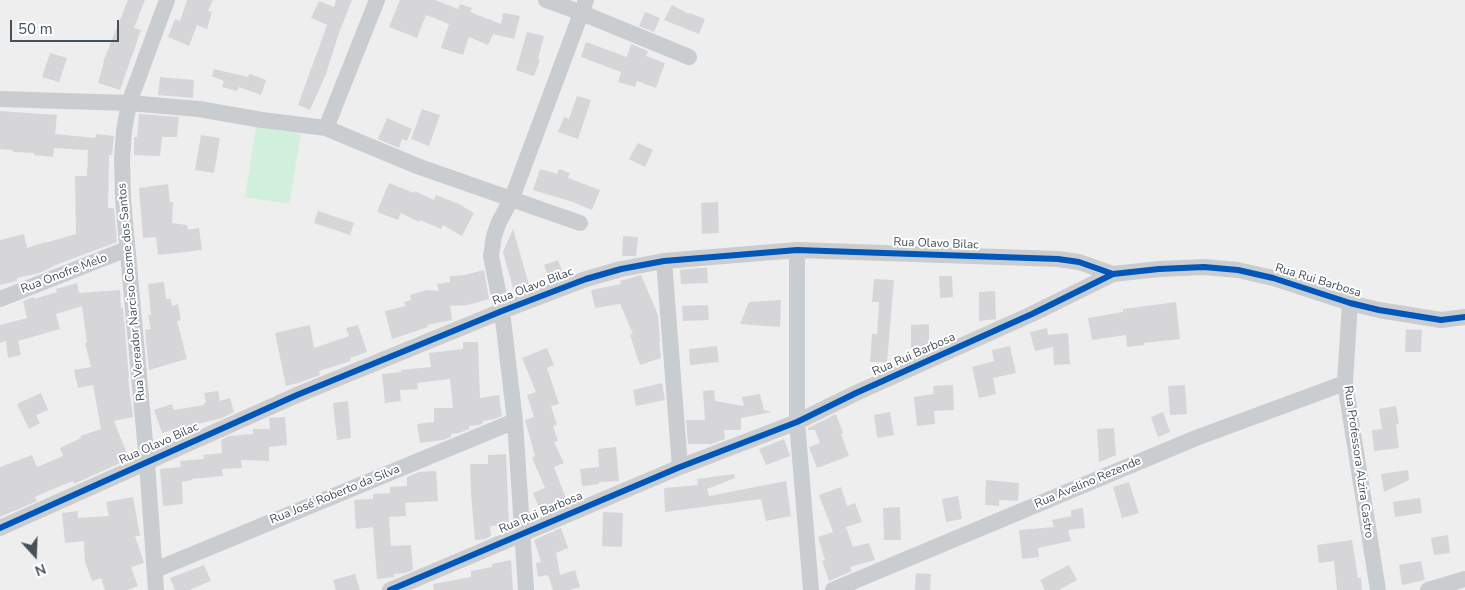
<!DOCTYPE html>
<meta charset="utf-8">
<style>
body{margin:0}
#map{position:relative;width:1465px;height:590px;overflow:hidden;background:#efeeee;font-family:"Nunito Sans",sans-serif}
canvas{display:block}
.north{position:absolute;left:10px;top:530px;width:50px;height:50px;-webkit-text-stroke:4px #fff;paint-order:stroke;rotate:160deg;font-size:14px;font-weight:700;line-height:20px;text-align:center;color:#44515b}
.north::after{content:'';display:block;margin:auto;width:18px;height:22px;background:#44515b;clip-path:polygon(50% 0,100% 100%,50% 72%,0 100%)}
.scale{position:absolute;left:10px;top:20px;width:109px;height:22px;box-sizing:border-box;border:2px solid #44515b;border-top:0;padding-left:6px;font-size:15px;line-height:18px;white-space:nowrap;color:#44515b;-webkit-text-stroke:4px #fff;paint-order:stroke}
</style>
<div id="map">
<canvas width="1465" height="590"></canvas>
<div class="north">N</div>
<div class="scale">50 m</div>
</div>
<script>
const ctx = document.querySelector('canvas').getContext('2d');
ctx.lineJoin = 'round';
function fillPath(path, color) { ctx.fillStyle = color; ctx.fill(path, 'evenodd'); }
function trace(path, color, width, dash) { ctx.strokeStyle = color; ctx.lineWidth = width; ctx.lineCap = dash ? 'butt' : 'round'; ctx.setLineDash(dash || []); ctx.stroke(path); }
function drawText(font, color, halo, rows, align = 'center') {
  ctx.font = font + ' "Nunito Sans",sans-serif'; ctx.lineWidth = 4; ctx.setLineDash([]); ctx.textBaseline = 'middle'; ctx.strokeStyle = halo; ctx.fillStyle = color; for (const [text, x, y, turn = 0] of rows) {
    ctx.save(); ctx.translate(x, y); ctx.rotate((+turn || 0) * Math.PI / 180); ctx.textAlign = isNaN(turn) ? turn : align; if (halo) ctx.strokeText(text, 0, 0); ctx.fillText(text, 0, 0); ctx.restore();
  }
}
fillPath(new Path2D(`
 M256,127L301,134L289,204L245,197Z`), '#d1f0db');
fillPath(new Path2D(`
 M128,0H145L134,28L141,30L120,90L98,83L104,62H103Z
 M187,0H213L208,11L212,12L207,29L197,25L189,46L168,37L175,19L180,21Z
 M336,0H352L339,33L326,74L310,110L298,105L327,25L311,18L319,1L334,7Z
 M400,0H435L458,9L460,4L472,8L470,12L501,24L503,13L520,16L514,39L493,34L488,45L469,37L463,55L441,48L449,24L426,15L417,38L389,27Z
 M672,5L689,14L690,13L705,19L699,34L664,20Z
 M645,12L660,18L654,32L639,26Z
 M527,32L544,36L538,59L540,60L534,76L516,70Z
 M586,42L627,57L631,44L648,51L646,56L665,63L656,88L637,81L635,87L618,82L621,72L581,57Z
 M50,53L67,58L59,82L42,77Z
 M214,69L248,77L250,74L266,80L261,95L239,87L237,91L222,87L224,81L212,76Z
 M160,77L194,80L193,98L158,95Z
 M577,96L591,100L578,139L558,132L564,117L569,119Z
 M422,109L440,115L429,146L411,139Z
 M0,111L57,115L55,134L95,138L96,134L114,136L112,155H109L108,208H114L117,242L53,266V267L39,273L17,278V281L0,285V240L24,234L27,248L45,242V243L76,234L75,176H87L88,150L54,148L53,157L34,155V153L13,152V150L0,149Z
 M139,114L179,117L177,137H162L160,156L134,155V137H137Z
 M387,118L412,129L407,141L402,139L399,148L378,139Z
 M201,135L220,138L214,173L195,170Z
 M638,143L653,150L645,167L629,159Z
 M540,169L557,174L559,169L570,173L568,178L600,190L592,210L573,202L533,190Z
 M389,183L414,193L415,191L434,200L436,195L459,204L474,213L462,236L443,225L441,229L420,220L419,222L401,213L398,220L377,212Z
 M168,184L170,202H173L172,223L187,225L188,230L199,228L202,250L158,255L156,237L143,238L139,188Z
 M718,202L719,233L702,234L701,203Z
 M318,211L354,223L350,235L314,223Z
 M513,229L530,288L514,292L503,252Z
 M623,236L638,237L636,256H622Z
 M558,260L564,276L550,281L544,265Z
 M698,268H707L708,283L681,284L680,270Z
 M484,270L489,299L468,305L450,306L452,320L427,325L428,327L392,339L385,311L406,306L404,302L411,300L410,295L427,290L439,291L437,284L450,282V276L465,275Z
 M641,275L658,315L660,342H659L661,358L640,365L630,335L633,334L620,304L595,308L591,290L621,284L620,281Z
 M939,276H952L953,297L940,298Z
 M874,279L894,280L887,362H870L872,334H877L879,302H872Z
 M164,282L166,299H171L172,306L178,304L181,320L177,321L187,359L149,370L145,330L151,329L148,315H151L148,284Z
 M77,283L79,293L120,290L121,308H123L129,378H128L133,417L114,421L129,459L78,482L74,484L73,481L48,491L35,497L37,501L0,517V467L32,455L37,467L63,456L60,448L81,438L80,436L101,429L93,385L78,388L74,370L91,367L85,343H87L82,306L56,314L60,329L18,341L21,355L8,358L6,341L0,343V325L27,318L23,301L33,297L34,299L57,292L56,289Z
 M995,291L996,319L979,321V292Z
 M781,300L780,327L740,324L749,302Z
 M1176,302L1180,339L1144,343V345L1127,347L1126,335L1092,340L1088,318L1123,312V309Z
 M708,305L709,320L683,321L682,306Z
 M929,324V348H911V325Z
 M310,325L314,348L349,336L346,328L358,325L367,352L350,358L351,361L319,371L320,375L301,382L286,386L275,333Z
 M1047,328L1048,335L1068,333L1070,364L1054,365L1053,347L1035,351L1030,332Z
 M1406,329L1422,330L1421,352H1405Z
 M463,342H478L480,398L499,395L502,416L494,419L483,421V423L479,425L469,426V429L459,433L451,434V437L443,440L420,443L417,424L434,422V408H453L450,379L417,383L418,389L400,390L401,401L385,403L382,374L401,372V370L431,367L429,353L463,349Z
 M717,346L719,362L690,365L689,349Z
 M1010,346L1016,373L993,378L996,394L979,398L972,367L994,361L992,350Z
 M547,348L554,365L547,368L559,404L551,406L557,425L553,426L558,441L554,442L564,463L554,467L568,504L542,515L533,493L545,488L532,458L535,456L525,420L534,417L527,395L536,392L522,358Z
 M662,383L665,400L636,406L633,390Z
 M953,385L954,410L934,411L935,424L917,426L914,397L934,394L933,386Z
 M1185,385L1187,414L1170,415L1168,386Z
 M714,390L715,401L744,406L742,397L760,394L764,410L772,412L741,418V430H724L725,439L712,444H688L686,420H705L703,391Z
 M218,391L220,401L230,398L234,412L222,418L162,433L154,410L172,404L174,410L204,405V403L206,402L204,393Z
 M41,393L48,410L36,415L40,423L29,429L17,404Z
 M348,401L351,438L337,440L333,403Z
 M1396,406L1399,424H1396L1399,448L1374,451L1372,430L1382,429L1379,409Z
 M890,412L894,435L877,438L874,415Z
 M1163,412L1170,432L1158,437L1151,417Z
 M836,414L843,433L841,434L849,456L817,468L809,447L820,443L815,430H808V428Z
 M285,417L287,445L269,447V461L241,460L242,468L222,469L223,476L192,479V480L182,482L183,504L163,506L160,469L181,467L180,461L204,459L203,455L222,453L221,440L229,436L253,434V429H270L269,418Z
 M1114,428L1116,455L1099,462L1097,429Z
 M784,439L790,456L766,465L759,449Z
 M616,447L619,481L599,482V484L582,486L580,469L599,467L598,449Z
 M506,454L509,525L490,526L491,536L485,539L475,540L471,494L470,464H488V455Z
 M1408,470L1409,480L1384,492L1381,474Z
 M436,471L438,501L405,503L406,516L389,517L391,546L411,545L413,570L405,573L394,574V577L377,579L373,527L356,529L354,500L373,499V494L390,493V487L407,486V477L419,472Z
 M734,474L735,478L707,489L709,496L786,481L791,516L766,521L761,499L665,512L664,488L698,485L697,479Z
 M986,480L1019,483L1018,501L999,500V506L985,505Z
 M1129,482L1139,513L1122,518L1113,487Z
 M841,487L847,506L855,503L862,522L846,527L853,547L869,543L875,560L850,567L852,571L829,581L822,561L825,560L818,537L833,532L819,495Z
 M958,496L962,519L946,522L942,499Z
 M133,497L140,536H135L144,563L131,567L138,586L128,590H105L101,578L92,581L85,562L84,541L65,543L62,513L78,511V518L109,516L106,502Z
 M1420,498L1422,513L1395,517L1393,502Z
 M900,507L901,540H884L883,508Z
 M1083,508L1085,528L1068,530L1071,541L1038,548L1039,557L1022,559L1019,530L1054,527L1052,520L1071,516V510Z
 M603,512L623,513L622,547L602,546Z
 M561,528L568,548L556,553L560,575L575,570L580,587L570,590H553L548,575L538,577L536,563L541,562L534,540Z
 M1448,535L1450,553L1434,555L1431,538Z
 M1352,540L1358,578H1361L1362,590H1337L1334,561L1319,563L1317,545Z
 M511,560L513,590H434L433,584L471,577V571L492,567V564Z
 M1421,561L1425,580L1402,585L1399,565Z
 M204,565L211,581L189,590H175L170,578Z
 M1069,565L1077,580L1059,590H1045L1040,580Z
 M916,573L931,574L930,590H915Z
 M355,574L360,590H336L333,580Z`), '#d6d6d8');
trace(new Path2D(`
 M546,0L582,13L689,57
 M0,99L129,103L199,109L262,120L326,128L417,166L580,223
 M326,128L377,0
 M797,250V422L811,590
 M664,261L680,467
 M0,299L127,249
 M1350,303L1345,383L1378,590
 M0,528L297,395L502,311L586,279L621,269L664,261L797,250L1058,259L1079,262L1113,274
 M155,570L515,421
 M156,590L147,463L123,199L122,159L124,131L129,103L167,0
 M390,590L680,467L797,422L856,393L1032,314L1113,274L1159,269L1204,267L1238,270L1273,278L1350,303L1379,310L1441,320L1465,317
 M526,590L515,421L502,311L491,256L494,236L499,222L512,198L586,0
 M833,590L1196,438L1345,383
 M1428,590L1465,579`), '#cacdcf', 16);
trace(new Path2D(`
 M0,528L297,395L502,311L586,279L621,269L664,261L797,250L1058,259L1079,262L1113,274
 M390,590L680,467L797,422L856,393L1032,314L1113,274L1159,269L1204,267L1238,270L1273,278L1350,303L1379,310L1441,320L1465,317`), '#0057b8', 6);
drawText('12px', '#44515b', '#fff', [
 ["Rua Olavo Bilac",936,244,2],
 ["Rua Onofre Melo",64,274,-21],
 ["Rua Rui Barbosa",1318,281,17],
 ["Rua Olavo Bilac",533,287,-21],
 ["Rua Vereador Narciso Cosme dos Santos",132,292,-95],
 ["Rua Rui Barbosa",914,355,-24],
 ["Rua Olavo Bilac",159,444,-24],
 ["Rua Professora Alzira Castro",1358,462,82],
 ["Rua Avelino Rezende",1088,483,-23],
 ["Rua José Roberto da Silva",335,495,-22],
 ["Rua Rui Barbosa",541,513,-23]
]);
</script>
